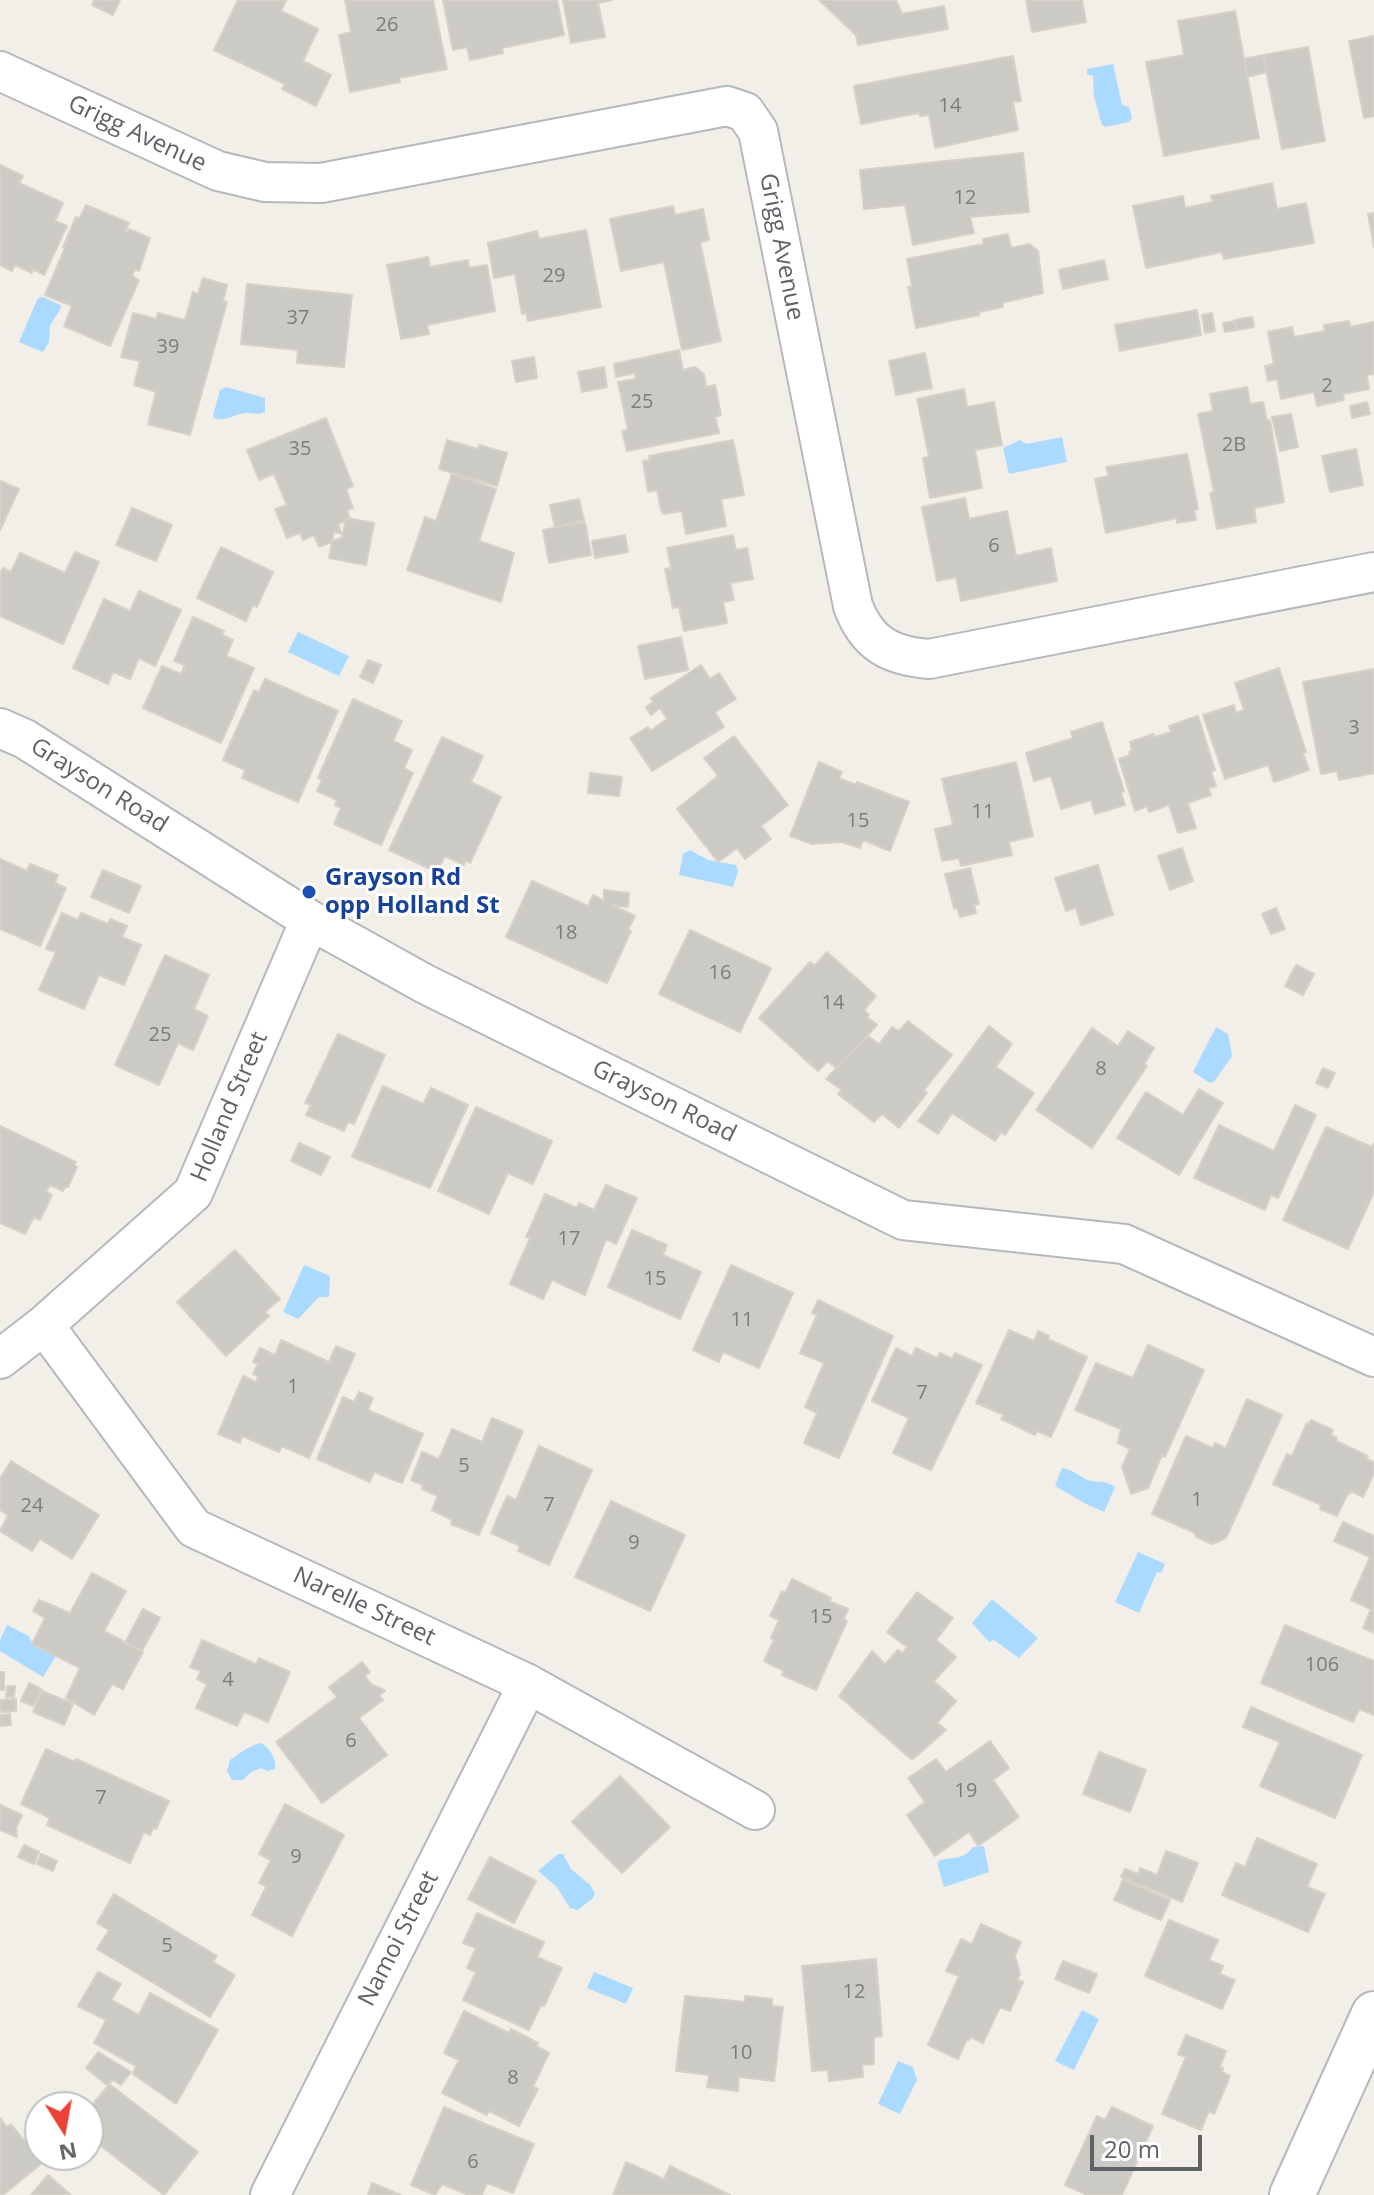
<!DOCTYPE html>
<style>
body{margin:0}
#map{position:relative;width:1374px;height:2195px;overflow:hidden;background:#f1efe8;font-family:"Open Sans",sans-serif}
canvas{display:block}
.north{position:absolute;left:24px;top:2091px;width:80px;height:80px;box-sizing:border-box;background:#fff;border:2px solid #bfc1c3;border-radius:50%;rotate:169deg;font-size:22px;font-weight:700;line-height:32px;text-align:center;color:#5f6368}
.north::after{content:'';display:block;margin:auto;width:28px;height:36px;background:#ea4335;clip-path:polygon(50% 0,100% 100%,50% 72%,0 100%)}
.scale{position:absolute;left:1090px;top:2135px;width:112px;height:36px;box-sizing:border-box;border:4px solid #5f6368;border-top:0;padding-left:10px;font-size:24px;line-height:28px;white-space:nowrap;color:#5f6368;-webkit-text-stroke:6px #fff;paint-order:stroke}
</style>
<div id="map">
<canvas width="1374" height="2195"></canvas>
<div class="north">N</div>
<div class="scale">20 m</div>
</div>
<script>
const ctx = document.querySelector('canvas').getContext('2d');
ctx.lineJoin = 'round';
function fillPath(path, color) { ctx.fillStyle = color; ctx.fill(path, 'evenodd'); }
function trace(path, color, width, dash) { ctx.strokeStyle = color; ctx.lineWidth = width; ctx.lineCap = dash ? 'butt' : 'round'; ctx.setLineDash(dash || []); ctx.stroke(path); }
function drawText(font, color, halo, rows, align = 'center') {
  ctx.font = font + ' "Open Sans",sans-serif'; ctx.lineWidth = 6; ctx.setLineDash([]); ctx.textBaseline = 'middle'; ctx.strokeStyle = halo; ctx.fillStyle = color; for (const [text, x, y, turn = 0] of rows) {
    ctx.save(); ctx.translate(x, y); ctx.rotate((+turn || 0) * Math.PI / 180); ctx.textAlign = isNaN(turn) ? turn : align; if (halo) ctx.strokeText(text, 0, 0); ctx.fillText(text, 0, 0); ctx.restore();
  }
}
fillPath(new Path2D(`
 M1113,64L1122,105L1129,107L1132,118L1129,122L1105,127L1102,125L1094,96L1093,76L1087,74V69Z
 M43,297L62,306L50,326L49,342L43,352L19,342L38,298Z
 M226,387L265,398V412C256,416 253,412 244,413C234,415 227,420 216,419L213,416L220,390Z
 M1062,437L1067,462L1009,474L1003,448L1020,440L1026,444Z
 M298,632L349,656L339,676L288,652Z
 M690,850L708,860L736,865L738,871L733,887L679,875L683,854Z
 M1216,1027L1228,1034L1232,1056L1214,1082L1210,1083L1193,1072Z
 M304,1265L330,1276L329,1297H319L298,1319L283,1312Z
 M1062,1468C1073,1469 1078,1476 1088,1480C1098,1483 1106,1480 1115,1487L1104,1512L1086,1504L1055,1486Z
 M1138,1552L1165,1564L1161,1573L1157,1572L1139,1613L1115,1602Z
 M992,1599L1038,1638L1019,1658L994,1640L989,1642L972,1623Z
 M7,1625L29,1636L31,1641L57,1654L43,1677L0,1651V1640Z
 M261,1743C269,1747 277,1760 275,1769L268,1771L261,1768L251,1772L243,1780H232L227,1771L230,1760C236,1755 253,1744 261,1743Z
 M984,1846L989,1872L944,1887L937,1863L940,1860C954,1857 964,1860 973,1847Z
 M558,1854H563L571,1869L590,1885L595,1893L593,1898L578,1910L570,1908L556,1886L538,1871Z
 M594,1972L633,1988L626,2004L587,1988Z
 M1082,2010L1099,2019L1074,2070L1055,2061Z
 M898,2061L913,2067L917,2080L900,2114L878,2104Z`), '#aadaff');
const building = new Path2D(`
 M94,0H120L113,15L92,5Z
 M238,0H286L281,11L318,29L303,61L331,75L316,106L282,89L285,84L214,50Z
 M345,0H433L447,69L399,78L400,82L350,92L339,35L351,32Z
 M443,0H557L564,35L502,48L503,53L470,60L467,47L453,50Z
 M563,0H612L598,3L605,37L571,43Z
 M819,0H896L902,14L944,6L948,29L858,45L856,35Z
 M1026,0H1082L1086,22L1032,32Z
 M1235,11L1259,138L1164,156L1146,62L1184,55L1178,21Z
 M1374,36V116L1364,118L1349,41Z
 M1308,47L1325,141L1282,149L1263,55Z
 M1263,55L1267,72L1247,77L1244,59Z
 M1013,56L1021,101L1013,102L1018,130L935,148L929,115L920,116L919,113L861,124L854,86Z
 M1023,153L1029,212L970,217L974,233L913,245L905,205L864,209L860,170Z
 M0,165L23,176L19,183L63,203L55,221L67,226L44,275L33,269L32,273L15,265L12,271L0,265Z
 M1272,183L1277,209L1306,203L1314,243L1224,259L1222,252L1146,268L1133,206L1183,196L1185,208L1213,202L1211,196Z
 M86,205L129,223L125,231L128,232L129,229L150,238L139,271L135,269L132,276L139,280L110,346L64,326L72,306L45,295L65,248L63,247L76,217L80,218Z
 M673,206L675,215L703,209L709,240L700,242L721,341L682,350L664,262L621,271L610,219Z
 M1374,213V247L1368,214Z
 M586,230L601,307L528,321L526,313L522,314L515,274L494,278L488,243L537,231L539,239Z
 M1008,234L1011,248L1029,244L1038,251L1043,293L1002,303L1003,307L979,312V315L916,328L908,287H912L907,259L984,244L983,239Z
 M428,257L430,267L468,260L469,268L487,265L495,311L427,325L429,334L401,339L387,265Z
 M1104,260L1108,279L1063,289L1059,270Z
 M203,278L227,285L223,301L227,302L190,435L148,424L156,392L134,385L140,361L121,357L133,313L156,319L158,313L185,320L193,292L198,294Z
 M247,284L352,295L344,367L297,363L298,350L241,344Z
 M1197,310L1201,335L1120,351L1115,325Z
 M1212,313L1215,331L1205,333L1202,315Z
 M1252,317L1254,327L1236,330L1235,320Z
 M1235,321L1236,330L1225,332L1223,323Z
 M1349,321L1350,327L1374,322V374L1367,375L1369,389L1343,394L1344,400L1317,406L1314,392L1281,399L1277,379L1268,381L1265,366L1274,364L1268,332L1292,327L1294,337L1325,331L1324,325Z
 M679,350L683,370L695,367L704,374L706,387L715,385L721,415L715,417L719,433L627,451L622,431L628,430L618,382L636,379L635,373L616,377L614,364Z
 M925,353L932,388L896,395L889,361Z
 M534,357L537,378L516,382L512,361Z
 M604,367L607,387L582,392L578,372Z
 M1247,387L1250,404L1263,402L1267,421L1270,420L1284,502L1254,508L1256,522L1217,529L1210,493L1214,492L1198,414L1213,411L1210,394Z
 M964,389L967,407L994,402L1002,445L975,450L982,488L930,498L923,458L929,457L917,399Z
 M1367,402L1370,414L1352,418L1350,406Z
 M1291,414L1298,447L1280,451L1272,417Z
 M326,418L353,486L346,489L353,508L347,510L350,519L338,524L343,537L319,547L314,535L303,540L300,533L287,538L275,509L287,505L274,474L259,480L247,450Z
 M447,440L478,449L479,445L507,453L497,486L439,469Z
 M733,440L744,495L721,499L726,526L686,534L682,511L664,514L661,510L657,490L648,492L643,461L650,460L649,456Z
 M1356,449L1363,485L1330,492L1322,456Z
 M1187,454L1198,509L1194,510L1196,520L1177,523V518L1106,533L1095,479L1109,476L1106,467Z
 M452,474L496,489L479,541L514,553L501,602L407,570L425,517L436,521Z
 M0,481L19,489L0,530Z
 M965,498L969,519L1007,511L1016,556L1051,548L1057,581L961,601L956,577L937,581L922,507Z
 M579,499L584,520L555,527L550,505Z
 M132,508L172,525L156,561L116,545Z
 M346,518L374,523L366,565L329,558L334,532L343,534Z
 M585,522L591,555L549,563L543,530Z
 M625,535L628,552L595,558L592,541Z
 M733,535L736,550L747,548L753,579L730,583L734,600L723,602L727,623L684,631L679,607L673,608L665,569L671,568L667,548Z
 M221,547L273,572L257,607L253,605L246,621L197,598Z
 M75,552L99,562L63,644L0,616V574L3,568L11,572L20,553L65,573Z
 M139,591L181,610L155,666L139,658L130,679L113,672L108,684L73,668L104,599L130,611Z
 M193,617L224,631L222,635L233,640L226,656L254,668L221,743L143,708L162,666L181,674L185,665L174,661Z
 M681,637L688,670L645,679L638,646Z
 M368,660L381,665L373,683L360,677Z
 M701,665L710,679L719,673L736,699L715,712L724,727L652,771L630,738L648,727L650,731L667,719L660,708L651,715L646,707L653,702L651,698Z
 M1279,668L1306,752L1303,753L1309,770L1274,782L1268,765L1225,779L1203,715L1234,705L1236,713L1244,710L1235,683Z
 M1374,669V773L1339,780L1337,771L1321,774L1303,682Z
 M265,679L338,711L298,802L242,778L245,770L223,760L254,690L259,692Z
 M353,699L402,721L393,741L412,750L404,768L413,773L381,845L334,824L341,808L335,805L337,800L317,791L322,780L318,778Z
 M1198,716L1215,770L1211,771L1216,786L1208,788L1211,795L1188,803L1196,828L1178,833L1169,805L1149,812L1147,806L1135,811L1119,759L1130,755L1129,752L1132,750L1130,742L1153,734L1155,737L1171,732L1169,726Z
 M1102,722L1124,791L1121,793L1125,805L1095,814L1091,800L1061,809L1051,776L1034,781L1026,753L1073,738L1071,732Z
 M734,736L788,805L761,826L771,839L745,859L737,848L718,862L677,809L718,776L704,758Z
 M442,737L483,756L471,782L501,797L470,863L466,860L464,865L445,856L437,872L389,850Z
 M819,762L842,772L839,778L856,785L857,782L909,802L890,851L863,840L860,848L842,842L812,844L790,836Z
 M1016,762L1033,836L1009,842L1012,855L961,866L959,858L942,861L935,829L953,825L942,779Z
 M590,773L622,777L619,796L588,793Z
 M1182,848L1193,881L1170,890L1158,856Z
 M0,859L27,871L30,864L58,875L55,883L66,888L40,946L0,929Z
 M1098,865L1113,915L1081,925L1076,908L1066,911L1055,878Z
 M970,868L979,904L974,905L976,913L960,917L957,908H954L945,874Z
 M103,870L141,886L129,913L91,897Z
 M532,881L588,906L593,895L604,901V890L629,893L628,907L612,905L635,916L628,930L631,931L607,983L506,937Z
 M1276,908L1285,929L1271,934L1262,914Z
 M62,913L78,920L81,913L108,924L110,919L127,926L122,937L141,945L124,985L99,975L84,1009L39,990L56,952L46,949Z
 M690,930L771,968L740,1032L659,994Z
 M827,952L876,996L864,1010L869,1015L867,1017L877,1025L837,1069L828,1061L818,1071L759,1018L810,962L815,965Z
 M165,955L209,975L194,1009L208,1016L193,1050L178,1043L159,1085L115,1065Z
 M1296,965L1314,974L1303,995L1285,986Z
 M908,1021L952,1055L924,1090L927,1093L899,1128L882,1114L874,1122L838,1094L842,1090L826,1079L868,1036L879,1044L892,1027L899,1031Z
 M989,1026L1012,1044L996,1067L1034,1093L1005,1135L1001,1132L995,1141L952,1113L938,1134L918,1121Z
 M1092,1028L1118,1046L1128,1031L1154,1048L1144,1064L1147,1066L1092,1148L1036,1110Z
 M338,1034L385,1055L354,1124L348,1122L344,1131L306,1115L311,1105L305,1103Z
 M1323,1068L1335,1073L1328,1088L1316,1083Z
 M383,1086L423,1104L431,1088L468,1105L430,1188L352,1157Z
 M1199,1089L1223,1103L1179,1175L1117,1138L1146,1092L1183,1115Z
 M1295,1105L1316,1115L1278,1198L1271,1195L1265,1210L1194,1178L1219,1125L1274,1151Z
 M476,1107L552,1141L533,1184L508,1173L489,1214L438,1191Z
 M0,1126L76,1162L74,1165L77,1167L68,1187H65L63,1191L50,1185L46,1192L52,1195L40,1220L34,1217L25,1234L0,1223Z
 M1326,1127L1372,1147L1374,1143V1192L1348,1249L1283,1220Z
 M299,1143L330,1157L321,1175L291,1161Z
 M606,1185L637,1198L616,1244L606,1239L585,1295L552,1280L543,1299L510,1284L530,1238L526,1237L545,1194L577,1208L579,1203L594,1210Z
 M632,1230L667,1245L663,1255L701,1272L680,1319L608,1287Z
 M235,1250L280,1299L265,1312L269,1316L226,1356L177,1302Z
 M731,1265L793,1293L759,1368L723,1352L719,1362L693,1350Z
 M818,1300L893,1336L839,1458L804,1443L817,1413L805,1407L824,1363L800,1353L817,1315L812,1313Z
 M1009,1330L1034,1341L1038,1331L1049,1336L1048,1339L1087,1357L1051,1437L1037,1431L1035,1435L1001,1419L1004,1415L976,1403Z
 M281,1340L329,1362L336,1346L355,1354L309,1458L282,1446L279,1452L242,1436L240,1443L218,1434L243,1376L256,1382L258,1376L253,1374L258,1364L253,1362L260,1348L275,1355Z
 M1148,1345L1204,1370L1165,1457L1162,1455L1148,1488L1131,1494L1122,1467L1130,1449L1118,1443L1121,1429L1075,1410L1096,1363L1133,1378Z
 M896,1348L912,1356L916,1348L937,1358L940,1353L952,1359L955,1353L982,1365L931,1470L893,1453L909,1418L872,1401Z
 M359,1392L373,1398L368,1410L423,1434L402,1483L374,1472L370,1482L317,1459L343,1397L354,1402Z
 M1247,1399L1282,1415L1226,1538L1212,1544L1196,1537L1195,1533L1152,1514L1186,1436L1213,1448L1215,1443L1226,1448Z
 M492,1418L523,1431L479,1535L451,1524L452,1520L432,1510L438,1496L422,1489L423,1485L411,1480L422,1452L439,1459L452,1429L482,1442Z
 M1311,1420L1333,1430L1331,1435L1337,1438L1336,1441L1368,1456L1366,1459L1374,1462V1473L1363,1497L1351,1491L1350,1494L1348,1493L1337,1516L1320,1509L1321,1505L1273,1484L1287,1454L1292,1456L1307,1423L1309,1424Z
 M539,1446L592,1470L549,1565L518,1551L520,1546L491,1533L507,1496L516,1500Z
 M11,1461L99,1515L72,1559L40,1539L32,1551L0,1531L8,1515L0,1510V1479Z
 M611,1501L685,1535L650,1611L575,1577Z
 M1343,1522L1374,1536V1633L1363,1628L1371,1609L1351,1600L1370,1557L1334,1541Z
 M92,1573L126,1591L104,1631L143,1652L123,1689L112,1684L94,1715L66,1698L80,1668L32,1644L45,1618L33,1611L39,1600L70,1613Z
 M792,1579L831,1598L829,1601L848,1609L844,1619L847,1621L816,1690L782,1675L784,1671L764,1661L774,1640L771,1638L779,1620L770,1616L782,1591L785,1593Z
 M917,1592L953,1618L936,1640L956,1657L934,1681L956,1701L937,1723L946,1730L912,1760L839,1696L872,1651L885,1664L898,1650L903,1653L907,1647L887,1632Z
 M143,1609L160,1618L142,1651L125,1643Z
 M1285,1625L1374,1661V1715L1359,1709L1353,1722L1261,1683Z
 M202,1640L256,1664L259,1658L290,1672L268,1722L244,1712L237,1726L196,1708L207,1684L197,1679L201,1671L190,1667Z
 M362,1662L370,1672L365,1676L371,1684L385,1691L379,1695L383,1700L359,1718L387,1755L322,1803L276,1742L337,1697L329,1687Z
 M0,1672H4V1690H0Z
 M29,1683L41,1689L33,1706L21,1701Z
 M7,1686H15L14,1697H6Z
 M42,1691L73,1704L64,1725L33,1712Z
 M16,1699V1711L0,1712V1700Z
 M1251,1707L1362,1755L1335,1818L1260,1786L1280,1742L1243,1727Z
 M10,1714L11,1725L0,1726V1715Z
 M990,1741L1009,1768L993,1780L1019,1817L978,1846L969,1832L935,1856L907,1815L925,1802L908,1778L936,1759L946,1772Z
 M46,1749L75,1762L76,1759L169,1801L156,1829L153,1828L150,1835L144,1832L130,1863L47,1825L50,1818L21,1804Z
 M1099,1752L1146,1770L1130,1812L1083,1794Z
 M620,1776L670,1827L622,1873L572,1822Z
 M285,1804L344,1835L292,1936L252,1915L266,1887L259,1883L271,1860L259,1854Z
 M0,1805L22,1815L16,1828L17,1837L0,1830Z
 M1257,1838L1317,1864L1307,1887L1325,1894L1308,1932L1222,1895L1236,1863L1245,1867Z
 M24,1845L39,1852L34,1864L18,1857Z
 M1166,1851L1198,1863L1182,1902L1121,1877L1125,1869L1138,1874L1140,1868L1157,1875Z
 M41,1854L57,1861L53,1871L37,1864Z
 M490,1857L536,1881L514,1923L468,1899Z
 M1123,1880L1170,1900L1161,1920L1114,1900Z
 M114,1894L217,1956L213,1962L235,1975L210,2017L97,1949L109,1930L97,1923Z
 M477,1913L544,1942L537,1957L562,1968L544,2006L541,2005L529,2030L463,2000L476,1972L467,1968L476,1948L463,1943Z
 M1169,1920L1218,1940L1209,1960L1223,1966L1220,1974L1235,1980L1222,2009L1145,1976Z
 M981,1924L1021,1942L1015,1956L1020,1974L1017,1980L1023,1982L1010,2011L1000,2007L983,2043L971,2037L969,2040L967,2039L958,2059L928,2045L959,1976L946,1971L961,1939L972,1944Z
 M876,1959L882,2036L874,2037V2064L862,2065L863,2077L829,2081L828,2070L812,2071L802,1966Z
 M1063,1961L1097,1974L1089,1993L1055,1979Z
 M98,1972L121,1984L111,2000L139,2015L150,1993L218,2030L176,2104L133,2074L136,2066L94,2043L106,2020L78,2006Z
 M685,1996L745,2002V1996L772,1999V2006L783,2007L774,2081L739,2077L738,2091L707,2087L709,2075L676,2071Z
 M464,2011L509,2033L511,2029L538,2043L536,2046L549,2053L533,2087L538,2089L519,2126L489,2111L487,2115L442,2093L459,2060L444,2053Z
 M1186,2035L1226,2051L1220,2067L1223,2068L1222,2072L1230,2076L1214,2114L1209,2111L1201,2130L1162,2114L1186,2057L1178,2054Z
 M98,2052L131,2072L121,2085L113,2080L109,2084L198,2152L164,2195L88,2136V2107H73L81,2097L92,2105L108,2086L86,2068Z
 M444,2107L534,2144L513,2193L487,2183L482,2195H468L442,2184L435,2195L411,2185Z
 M1112,2107L1153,2126L1122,2195H1087L1065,2185L1097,2116L1105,2120Z
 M0,2118L7,2127L11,2124L42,2163L3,2195H0Z
 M38,2140L40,2155H44L41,2157L32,2146Z
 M626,2162L664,2179L670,2166L730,2195H613Z
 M48,2175L71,2195H31Z
 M372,2183L401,2195H368Z`);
fillPath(building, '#cccac5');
trace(building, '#d6d1c6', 2);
const minor = new Path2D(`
 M0,71L218,171L265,182L321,183L727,106L745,112L758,131L853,606C867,644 891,656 929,659L1374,572
 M0,728L25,739L310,920L425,984L903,1220L1124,1244L1374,1357
 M44,1325L194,1528L528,1684L755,1810
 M0,1359L44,1325L193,1193L310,920
 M270,2195L528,1684`);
const tertiary = new Path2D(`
 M1292,2195L1374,2014`);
trace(minor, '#b5b8bc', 42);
trace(tertiary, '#b5b8bc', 48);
trace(minor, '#fff', 38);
trace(tertiary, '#fff', 44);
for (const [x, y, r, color] of [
 [309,892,8,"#1a4fb4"]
]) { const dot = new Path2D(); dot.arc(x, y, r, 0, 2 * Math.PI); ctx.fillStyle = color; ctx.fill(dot); trace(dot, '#fff', 3); }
drawText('20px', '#7a7d7f', null, [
 ["26",387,25],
 ["14",950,106],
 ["12",965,198],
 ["29",554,276],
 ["37",298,318],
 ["39",168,347],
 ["2",1327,386],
 ["25",642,402],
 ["2B",1234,445],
 ["35",300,449],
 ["6",994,546],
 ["3",1354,728],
 ["11",983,812],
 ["15",858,821],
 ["18",566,933],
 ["16",720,973],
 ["14",833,1003],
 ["25",160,1035],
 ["8",1101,1069],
 ["17",569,1239],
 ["15",655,1279],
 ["11",742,1320],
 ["1",293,1387],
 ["7",922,1393],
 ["5",464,1466],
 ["1",1197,1500],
 ["7",549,1505],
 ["24",32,1506],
 ["9",634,1543],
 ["15",821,1617],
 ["106",1322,1665],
 ["4",228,1680],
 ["6",351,1741],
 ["19",966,1791],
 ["7",101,1798],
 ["9",296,1857],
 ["5",167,1946],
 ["12",854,1992],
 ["10",741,2053],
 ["8",513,2078],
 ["6",473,2162]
]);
drawText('24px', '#5f6368', '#fff', [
 ["Grigg Avenue",137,134,25],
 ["Grigg Avenue",781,247,79],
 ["Grayson Road",99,786,32],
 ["Grayson Road",664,1102,26],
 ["Holland Street",230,1107,-67],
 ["Narelle Street",364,1607,25],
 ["Namoi Street",399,1939,-63]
]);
drawText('bold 24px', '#164399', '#fff', [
 ["Grayson Rd",325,878],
 ["opp Holland St",325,906]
], 'left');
</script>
